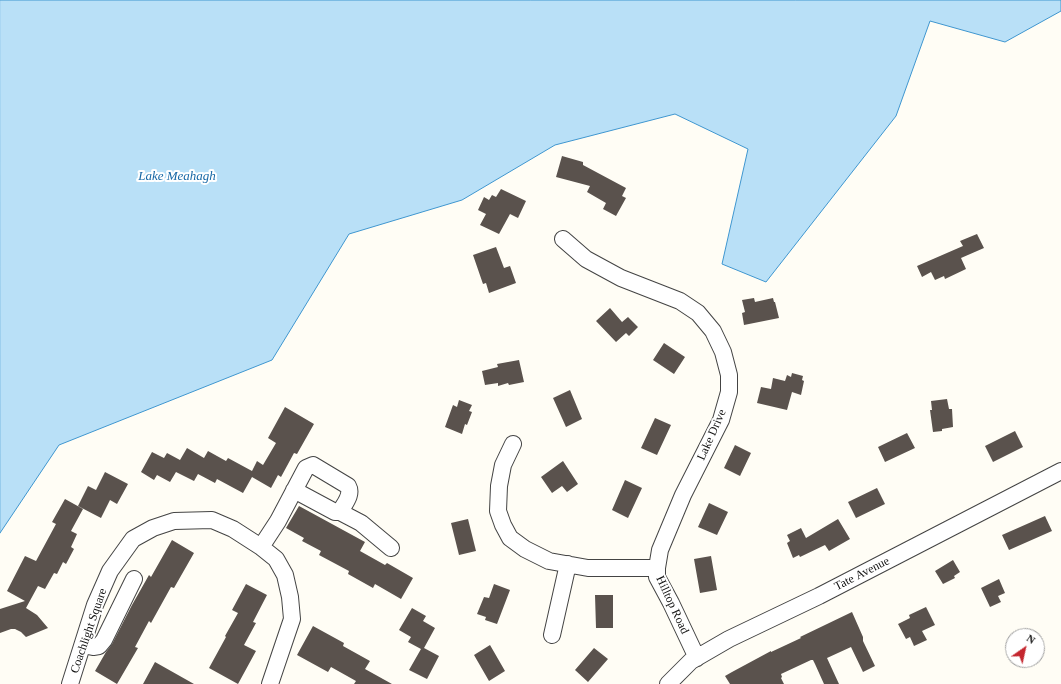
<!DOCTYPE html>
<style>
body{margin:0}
#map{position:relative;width:1061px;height:684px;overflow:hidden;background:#fffdf5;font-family:"Times New Roman",serif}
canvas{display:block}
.north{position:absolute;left:1005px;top:628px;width:40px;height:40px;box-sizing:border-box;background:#fff;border:1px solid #a0a0a0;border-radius:50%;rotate:34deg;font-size:11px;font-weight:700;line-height:16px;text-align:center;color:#111}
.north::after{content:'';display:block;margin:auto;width:14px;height:18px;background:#c4262e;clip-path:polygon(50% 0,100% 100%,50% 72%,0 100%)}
</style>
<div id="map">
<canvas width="1061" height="684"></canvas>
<div class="north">N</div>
</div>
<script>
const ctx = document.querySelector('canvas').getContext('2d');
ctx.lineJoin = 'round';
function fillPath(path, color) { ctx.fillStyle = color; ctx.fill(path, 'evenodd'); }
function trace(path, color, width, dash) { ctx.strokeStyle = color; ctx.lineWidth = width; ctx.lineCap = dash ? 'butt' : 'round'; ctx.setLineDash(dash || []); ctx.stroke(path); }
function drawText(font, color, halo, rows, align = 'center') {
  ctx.font = font + ' "Times New Roman",serif'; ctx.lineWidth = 4; ctx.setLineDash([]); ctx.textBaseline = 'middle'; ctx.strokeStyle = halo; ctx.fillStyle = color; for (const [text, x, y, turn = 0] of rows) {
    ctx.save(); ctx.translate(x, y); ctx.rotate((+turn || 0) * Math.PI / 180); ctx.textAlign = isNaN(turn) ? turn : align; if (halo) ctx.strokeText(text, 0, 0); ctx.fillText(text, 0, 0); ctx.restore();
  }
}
const water = new Path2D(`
 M0,0H1061V11L1005,42L930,21L896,116L766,282L722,264L748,149L675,114L555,145L462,200L349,234L272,360L59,445L0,533Z`);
fillPath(water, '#b9e0f7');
trace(water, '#3f96cf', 1);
fillPath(new Path2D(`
 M562,156L583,162V165L626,188L622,196L626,198L616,216L603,209L606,203L587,192L590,186L556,177Z
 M501,189L526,201L518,218L510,214L499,234L480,225L486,214L478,210L484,197L489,200L492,195L496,197Z
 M977,234L984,248L961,258L966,269L945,279L944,276L935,280L931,272L922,277L917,266L963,246L960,241Z
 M496,247L504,268L510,266L516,283L489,293L486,283L483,284L473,255Z
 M754,298L755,302L773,298L774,302H775L779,318L744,325L742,313L745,312L742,300Z
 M610,308L622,322L628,317L638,327L629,336L626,333L616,342L596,321Z
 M664,343L685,357L674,374L653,360Z
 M519,360L524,382L509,385L508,383L498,386V383L485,385L482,371L498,367L497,364Z
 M792,373L803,376L802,380L804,381L801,395L792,392L787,410L757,403L761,387L771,389L773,378L785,381L787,375L791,377Z
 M570,390L582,419L566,427L553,398Z
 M947,399L949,409H952L953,427L942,429V431L933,432L930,410H932L931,401Z
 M459,400L472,405L469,411L472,412L467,425L465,424L462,434L445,427L453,405L457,407Z
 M285,407L314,424L297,454L294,453L281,477L278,475L271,488L252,477L243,493L217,479L215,483L198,474L194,481L176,472L170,482L157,475L154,480L141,472L152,452L164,458L167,453L180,460L187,448L204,458L208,451L226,461L228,458L252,471L257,461L263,465L276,443L268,438Z
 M655,418L671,425L657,455L641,448Z
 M1015,431L1023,447L993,462L985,446Z
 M907,433L915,448L885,462L878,447Z
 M735,445L751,453L740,476L724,468Z
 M563,461L578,484L567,492L562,486L552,493L541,477Z
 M105,472L128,484L117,504L110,500L101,518L78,506L88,486L96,490Z
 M625,480L642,488L628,518L612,510Z
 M877,488L885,504L856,518L848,502Z
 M65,499L83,509L71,531L77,534L71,547L74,549L66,564L63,562L57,574L54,573L45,589L38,586L26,608L37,615L48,628L26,637L21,632L15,629H11L0,633V609L25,601L7,591L25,556L36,561L56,524L52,522Z
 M709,503L728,512L717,535L698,527Z
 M299,506L365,542L360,551L385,565L387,563L413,578L401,599L375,584L373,588L348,574L349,571L319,555L321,551L302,541L304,538L286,528Z
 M1045,516L1052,531L1009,550L1002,535Z
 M468,519L476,551L459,555L451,523Z
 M838,519L850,539L829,551L825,545L800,557L799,555L793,558L787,543L790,541L787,535L801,528L806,538Z
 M172,540L194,553L174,588L171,587L151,623L149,621L135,647L138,648L117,684L95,671L106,652L112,644L132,605L149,575L151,577Z
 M711,556L717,590L700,593L694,559Z
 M953,560L960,572L954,576L955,578L943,584L935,571Z
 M999,579L1005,593L998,596L1001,602L990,607L981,588Z
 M246,584L267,595L253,622L256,623L244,645L256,651L238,684L209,668L226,637L225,636L238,613L232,610Z
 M494,584L510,590L497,624L485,620L486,617L477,614L484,597L489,598Z
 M595,595H613V628H596Z
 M926,607L935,625L922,631L927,640L914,646L910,637L906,639L898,624L910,618L909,615Z
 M412,608L426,616L423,621L435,628L424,648L439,656L427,679L409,670L421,649L408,642L411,637L399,630Z
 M852,612L863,637V641L875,666L863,672L851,647L827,658L839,684H824L815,664L813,660H811L781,674L782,677L781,678L784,684H730L725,676L732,672L771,651V652L801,638L800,637Z
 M313,626L344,643L343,646L370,661L365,669L392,684H354L356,681L331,667L328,672L297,655Z
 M490,645L505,671L489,681L474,655Z
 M594,648L608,659L588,682L575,670Z
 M155,662L194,684H143Z`), '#5a524d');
const minor = new Path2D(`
 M563,239L586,259L621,278L680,301L698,313L713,331L723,352L729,375V392L721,420L683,495L660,550L657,568V577L671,603L697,658
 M513,444L503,465L499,486L498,511L503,525L510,538L525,549L549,561L588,568H657
 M340,512L361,523L391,548
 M261,547L278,521L306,468L313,465L348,486C353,495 344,504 340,512H335L294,490
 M552,635L568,564
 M83,645L93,647L99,646L104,640L134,579
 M70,684L95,605L110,571L133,539L153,528L174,521L212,520L233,529L261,547L276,559L285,575L290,597L292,619L270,684
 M668,684L691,661L729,639L819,596L1061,471`);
trace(minor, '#444', 18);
trace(minor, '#fff', 16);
drawText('12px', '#111', '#fff', [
 ["Lake Drive",712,435,-66],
 ["Tate Avenue",862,574,-27],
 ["Hilltop Road",672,605,65],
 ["Coachlight Square",89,631,-71]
]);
drawText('italic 13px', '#1768a6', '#fff', [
 ["Lake Meahagh",177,177]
]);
</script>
